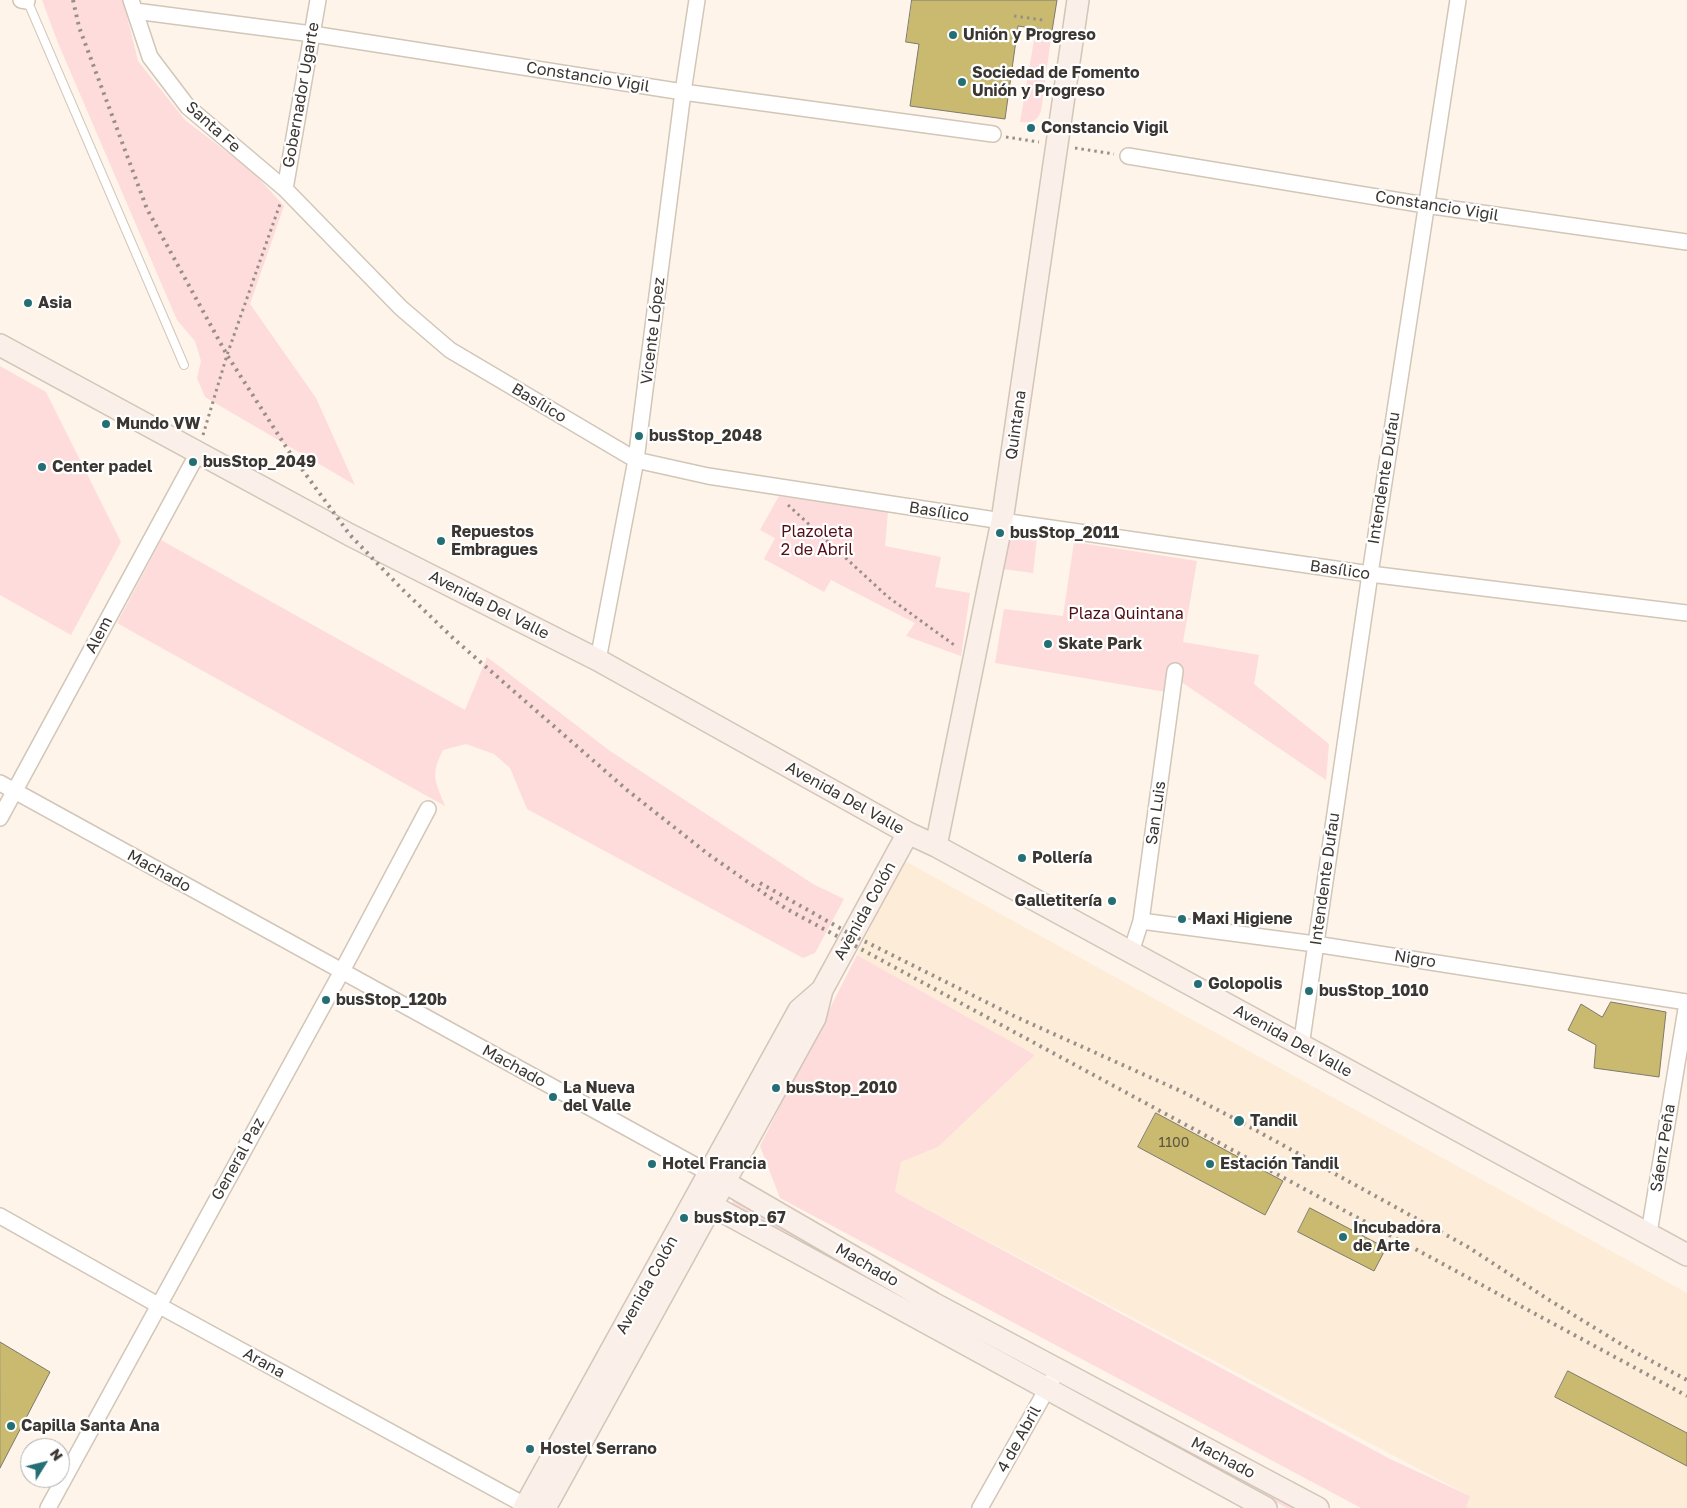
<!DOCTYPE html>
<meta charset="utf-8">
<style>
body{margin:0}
#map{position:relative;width:1687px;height:1508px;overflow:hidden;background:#fef4e9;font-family:"Golos Text",sans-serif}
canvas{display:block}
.north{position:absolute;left:20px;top:1438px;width:50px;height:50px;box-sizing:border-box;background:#fff;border:1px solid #b1afad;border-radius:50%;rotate:54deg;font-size:14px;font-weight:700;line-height:20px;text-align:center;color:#3b3631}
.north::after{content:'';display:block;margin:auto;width:18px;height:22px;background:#246f74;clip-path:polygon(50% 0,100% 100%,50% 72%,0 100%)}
</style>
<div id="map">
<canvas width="1687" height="1508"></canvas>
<div class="north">N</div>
</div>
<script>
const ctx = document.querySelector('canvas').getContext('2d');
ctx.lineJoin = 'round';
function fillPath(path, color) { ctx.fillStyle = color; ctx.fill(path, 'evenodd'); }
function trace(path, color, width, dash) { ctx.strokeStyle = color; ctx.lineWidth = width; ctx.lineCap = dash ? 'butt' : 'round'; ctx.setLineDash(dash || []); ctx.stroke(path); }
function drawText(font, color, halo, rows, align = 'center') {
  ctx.font = font + ' "Golos Text",sans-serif'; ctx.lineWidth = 4.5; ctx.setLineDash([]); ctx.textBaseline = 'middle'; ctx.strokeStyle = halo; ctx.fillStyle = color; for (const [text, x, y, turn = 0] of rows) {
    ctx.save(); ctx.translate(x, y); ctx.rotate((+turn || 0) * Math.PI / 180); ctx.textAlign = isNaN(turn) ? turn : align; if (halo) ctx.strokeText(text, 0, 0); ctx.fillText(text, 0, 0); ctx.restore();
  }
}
fillPath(new Path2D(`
 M903,860L1687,1293V1508H1466L1470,1496L895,1192L901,1162L938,1147L1035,1055L857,955Z`), '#fdecd8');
fillPath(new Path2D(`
 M42,0H123L138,61L185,120L253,172L284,206L250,304L316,398L355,485L205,397L197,378L201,361L195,341L177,320L58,43Z
 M1036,29L1052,31L1041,111C1037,122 1031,123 1020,122Z
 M0,366L46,392L121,542L71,635L0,595Z
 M779,496L888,511L885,546L941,557L935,587L970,593L961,656L906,636L915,623L831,580L824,592L764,559L775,538L760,530Z
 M1008,533L1037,537L1033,573L1003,569Z
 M161,540L465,710L487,657L610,751L813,884L844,899L815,953L803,958L527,809L510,768L494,754L466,744L443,750C430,776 435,780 445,806L117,623Z
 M1074,542L1197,561L1183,642L1259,655L1254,684L1329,744L1326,780L1180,681L1178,694L995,663L1004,609L1063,616Z
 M857,955L1035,1055L938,1147L901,1162L895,1192L1390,1459L1470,1496L1466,1508H1361L780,1198L760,1146Z
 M734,1199L1039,1370L1035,1376L731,1205Z
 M1063,1380L1302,1508H1287L1059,1385Z`), '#fddcdb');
const building = new Path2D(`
 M912,0H1057L1052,31L1018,26L1005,119L910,106L919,44L906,42Z
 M1611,1002L1666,1012L1659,1077L1594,1068L1596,1045L1568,1030L1581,1004L1602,1017Z
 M1156,1113L1283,1181L1265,1215L1138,1147Z
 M1310,1208L1386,1248L1374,1271L1298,1232Z
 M0,1342L50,1372L0,1468Z
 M1568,1371L1687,1433V1466L1555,1397Z`);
fillPath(building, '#c9ba70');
trace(building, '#7d7a6b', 1);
const lane = new Path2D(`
 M27,0L184,365`);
const street = new Path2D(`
 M21,0L27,1
 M131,0L150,57L188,107L285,189L401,308L450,350L636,460L708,476L1002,521L1370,574L1687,613
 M135,11L312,34L683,92L993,134
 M1128,156L1425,205L1687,242
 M285,189L318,0
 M598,660L636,460L683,92L697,0
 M0,783L709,1173
 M0,818L199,451
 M1141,921L1315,944L1687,1002
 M1131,952L1141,921L1175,671
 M1301,1046L1370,574L1458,0
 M0,1216L158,1305L530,1508
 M1649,1233L1687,1003
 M48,1508L342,971L428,809
 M980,1508L1052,1380`);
const secondary = new Path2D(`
 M0,345L350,535L598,660L908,833L936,846L1687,1255
 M936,846L1002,521L1078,0
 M709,1173L933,1303L1318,1508
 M696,1197L1266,1508
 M524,1508L799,1010L822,990
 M545,1508L815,1018L822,990L908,833`);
trace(lane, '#d1c6b8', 10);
trace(street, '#d1c6b8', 18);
trace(secondary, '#d1c6b8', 24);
trace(new Path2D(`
 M1014,16L1043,20
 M1006,137L1039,142
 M1075,148L1114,154
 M203,435L227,355L280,204
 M788,505L888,597L957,647`), '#978f88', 3, [2.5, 4]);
trace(lane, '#fff', 8);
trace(street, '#fff', 15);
trace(secondary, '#fbefe9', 21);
trace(new Path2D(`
 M73,0L79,27L147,209L227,355L288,450L350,535L402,589L454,639L627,790L708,854L785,908L1687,1396
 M760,883L852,935L1016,1017L1185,1093L1239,1121L1468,1247L1546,1298L1629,1349L1687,1380`), '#989088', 4, [2.5, 5]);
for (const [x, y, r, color] of [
 [953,35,5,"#246f74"],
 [962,82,5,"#246f74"],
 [1031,128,5,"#246f74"],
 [28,303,5,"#246f74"],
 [106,424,5,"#246f74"],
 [639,436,5,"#246f74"],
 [193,462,5,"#246f74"],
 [42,467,5,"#246f74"],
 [1000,533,5,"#246f74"],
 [441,541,5,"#246f74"],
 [1048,644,5,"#246f74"],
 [1022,858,5,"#246f74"],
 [1112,901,5,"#246f74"],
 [1182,919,5,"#246f74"],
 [1198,984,5,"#246f74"],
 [1309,991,5,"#246f74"],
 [326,1000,5,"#246f74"],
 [776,1088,5,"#246f74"],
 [553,1097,5,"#246f74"],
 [1239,1121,6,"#246f74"],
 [652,1164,5,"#246f74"],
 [1210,1164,5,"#246f74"],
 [684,1218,5,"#246f74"],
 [1343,1237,5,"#246f74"],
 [11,1426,5,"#246f74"],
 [530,1449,5,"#246f74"]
]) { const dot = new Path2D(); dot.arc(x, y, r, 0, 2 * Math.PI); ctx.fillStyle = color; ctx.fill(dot); trace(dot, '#fff', 2); }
drawText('14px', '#5e5741', null, [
 ["1100",1174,1143]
]);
drawText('bold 16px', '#3b3631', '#fff', [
 ["Unión y Progreso",963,35],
 ["Sociedad de Fomento",972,73],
 ["Unión y Progreso",972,91],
 ["Constancio Vigil",1041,128],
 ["Asia",38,303],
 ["Mundo VW",116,424],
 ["busStop_2048",649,436],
 ["busStop_2049",203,462],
 ["Center padel",52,467],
 ["Repuestos",451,532],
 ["Embragues",451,550],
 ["busStop_2011",1010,533],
 ["Skate Park",1058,644],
 ["Pollería",1032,858],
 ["Galletitería",1102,901,"right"],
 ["Maxi Higiene",1192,919],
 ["Golopolis",1208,984],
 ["busStop_1010",1319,991],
 ["busStop_120b",336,1000],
 ["La Nueva",563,1088],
 ["del Valle",563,1106],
 ["busStop_2010",786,1088],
 ["Tandil",1250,1121],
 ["Hotel Francia",662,1164],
 ["Estación Tandil",1220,1164],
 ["busStop_67",694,1218],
 ["Incubadora",1353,1228],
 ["de Arte",1353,1246],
 ["Capilla Santa Ana",21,1426],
 ["Hostel Serrano",540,1449]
], 'left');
drawText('16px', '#3b3631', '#fff', [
 ["Constancio Vigil",588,77,9],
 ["Gobernador Ugarte",301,95,-80],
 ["Santa Fe",213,127,42],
 ["Constancio Vigil",1437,206,9],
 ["Vicente López",653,331,-83],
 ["Basílico",539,403,31],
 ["Quintana",1016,425,-82],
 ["Intendente Dufau",1384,478,-81],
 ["Basílico",939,512,9],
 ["Basílico",1340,570,8],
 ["Avenida Del Valle",489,605,27],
 ["Alem",99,635,-62],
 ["Avenida Del Valle",845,798,29],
 ["San Luis",1156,813,-82],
 ["Machado",159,871,29],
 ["Intendente Dufau",1325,879,-82],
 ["Avenida Colón",865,911,-61],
 ["Nigro",1415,959,9],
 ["Avenida Del Valle",1293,1041,29],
 ["Machado",514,1066,29],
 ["Sáenz Peña",1663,1148,-81],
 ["General Paz",238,1159,-61],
 ["Machado",867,1265,30],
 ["Avenida Colón",647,1285,-61],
 ["Arana",264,1363,29],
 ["4 de Abril",1019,1439,-61],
 ["Machado",1223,1458,28]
]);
drawText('16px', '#530d15', '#fff', [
 ["Plazoleta",817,532],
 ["2 de Abril",817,550],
 ["Plaza Quintana",1126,614]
]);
</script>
